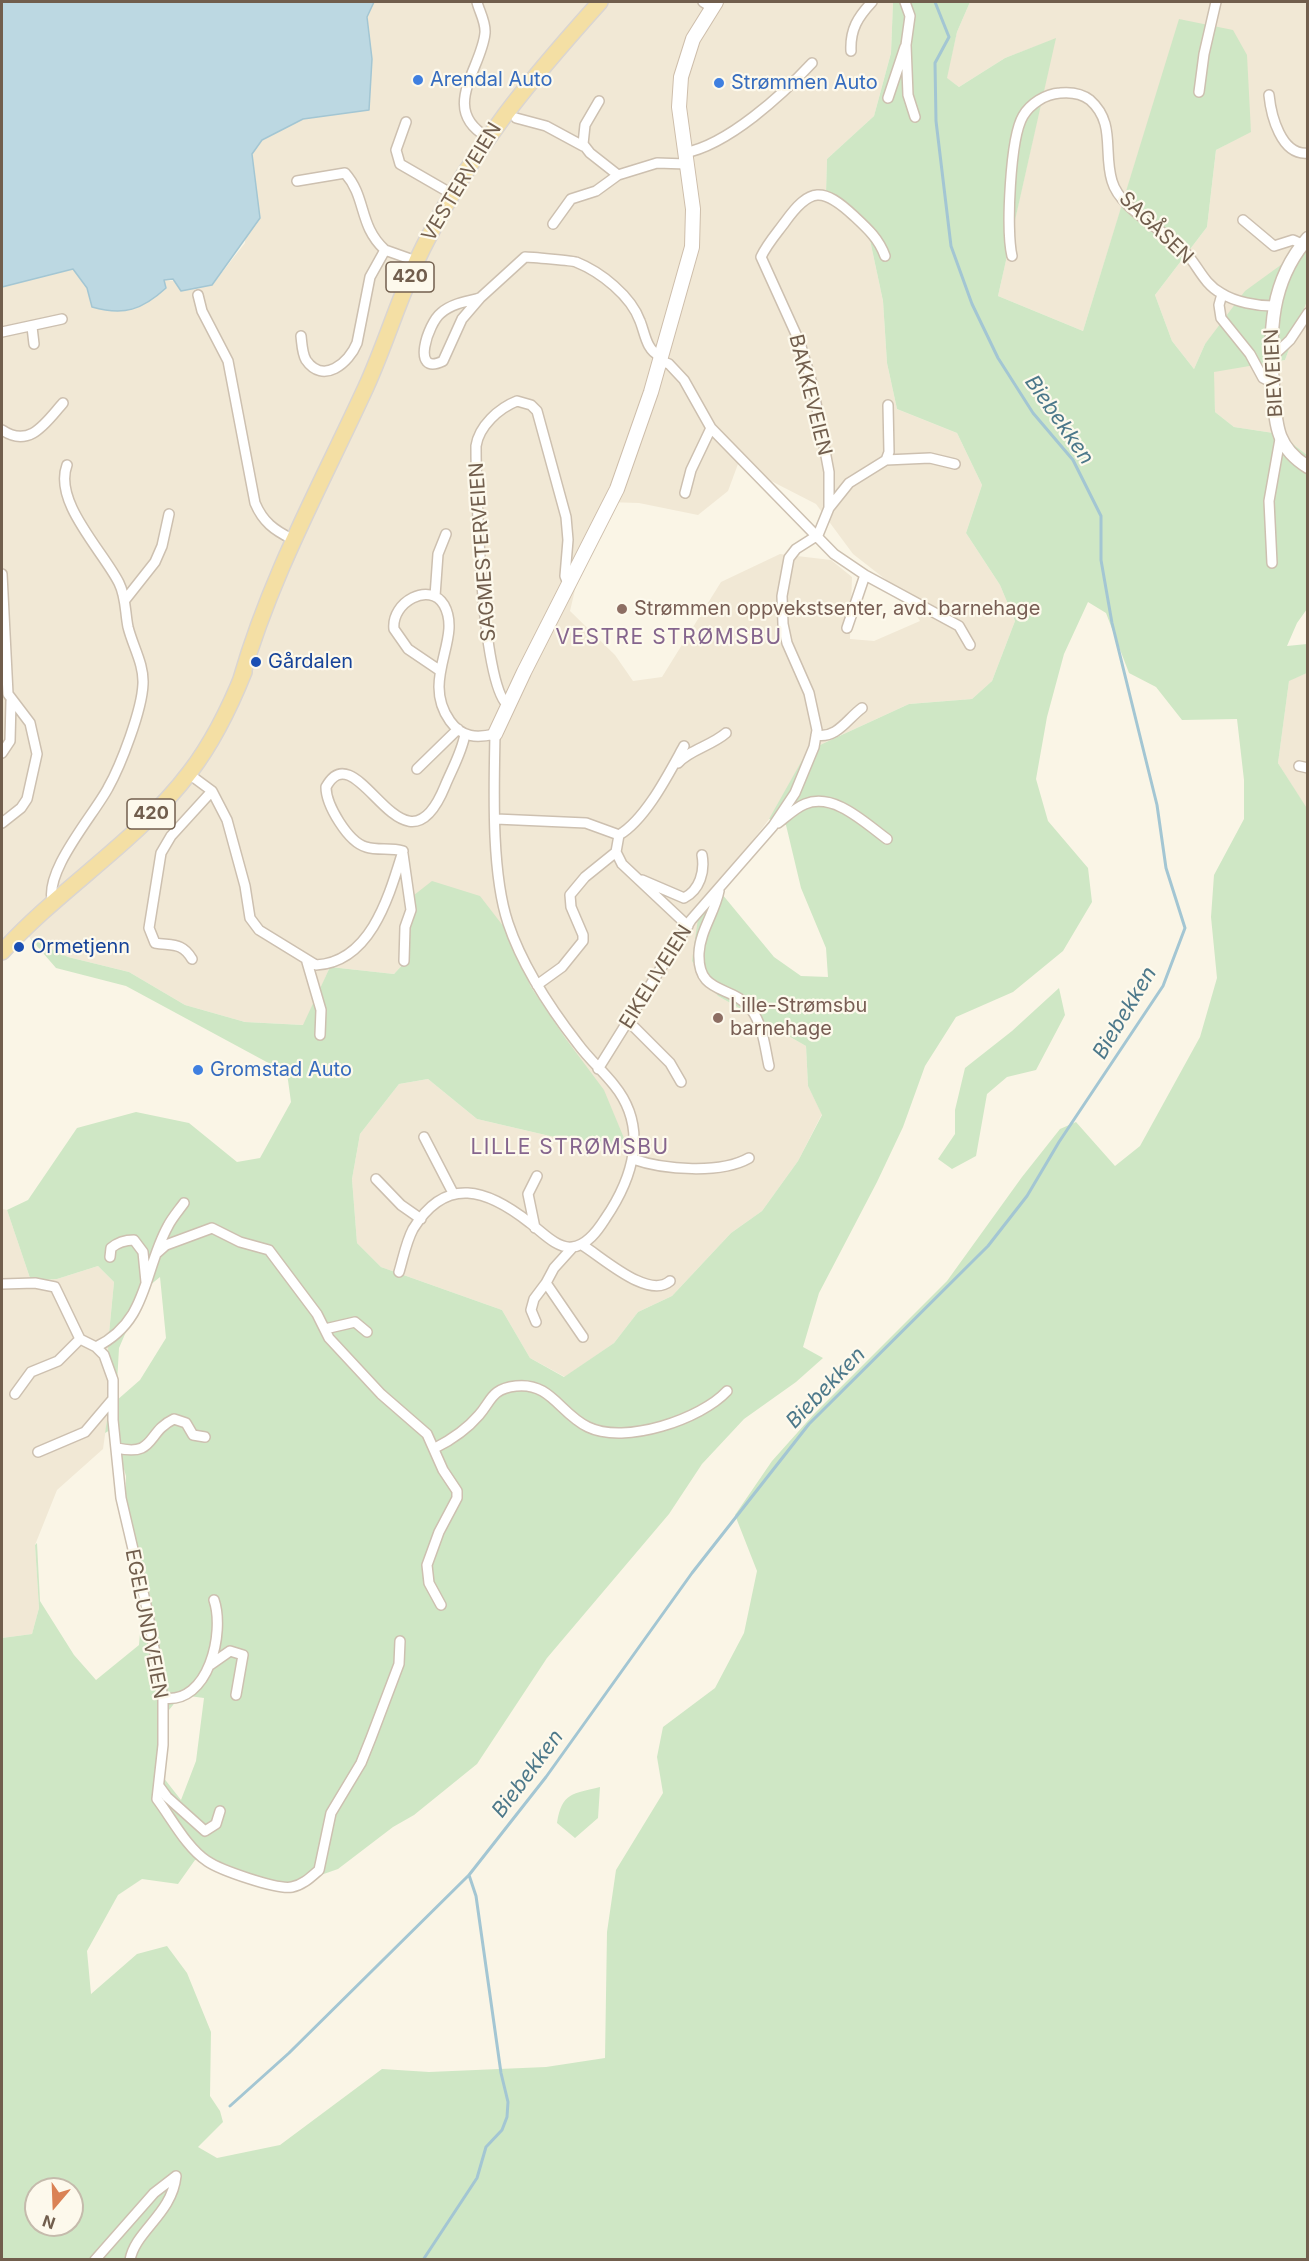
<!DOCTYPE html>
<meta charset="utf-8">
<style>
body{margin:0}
#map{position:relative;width:1309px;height:2261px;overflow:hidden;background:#faf5e6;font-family:Inter,sans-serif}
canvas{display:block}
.frame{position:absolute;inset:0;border:3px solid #715e4d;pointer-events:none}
.north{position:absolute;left:24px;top:2177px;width:60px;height:60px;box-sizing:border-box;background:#fdf9ec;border:2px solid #c5bbac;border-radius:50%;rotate:199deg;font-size:16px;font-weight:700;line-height:24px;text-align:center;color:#715e4d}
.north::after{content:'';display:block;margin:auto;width:21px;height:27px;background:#da8255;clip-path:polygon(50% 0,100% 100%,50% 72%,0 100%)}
</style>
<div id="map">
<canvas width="1309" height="2261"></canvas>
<div class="frame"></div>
<div class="north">N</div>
</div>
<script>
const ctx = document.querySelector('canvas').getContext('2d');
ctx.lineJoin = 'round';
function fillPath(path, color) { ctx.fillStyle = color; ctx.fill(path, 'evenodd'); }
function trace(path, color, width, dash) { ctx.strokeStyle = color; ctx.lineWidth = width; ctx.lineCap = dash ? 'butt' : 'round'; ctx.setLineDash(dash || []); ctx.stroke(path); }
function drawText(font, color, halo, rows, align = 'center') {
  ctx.font = font + ' Inter,sans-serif'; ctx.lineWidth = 4.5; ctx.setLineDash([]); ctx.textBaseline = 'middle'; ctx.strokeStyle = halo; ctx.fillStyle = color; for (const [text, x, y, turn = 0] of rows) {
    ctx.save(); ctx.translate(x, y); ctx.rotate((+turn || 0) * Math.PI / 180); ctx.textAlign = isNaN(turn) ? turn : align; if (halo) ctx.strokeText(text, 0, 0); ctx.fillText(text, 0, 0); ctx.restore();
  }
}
fillPath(new Path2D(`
 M374,2H893L891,53L874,116L827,159L826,193L870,240L883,301L887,363L897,409L957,433L982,485L966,533L1000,585L1015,621L992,681L972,699L909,704L822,744L805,755L776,810L699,911L718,996L806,1046L808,1086L822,1114L798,1161L762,1211L731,1233L672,1296L638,1312L614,1343L565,1377L530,1358L502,1310L381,1267L357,1243L352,1179L360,1134L399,1084L428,1079L477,1119L597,1147L566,1039L531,987L507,931L405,962L394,974L330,967L304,1025L245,1022L185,1005L129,972L68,957L13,929L2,940V287L74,269L87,288L92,307L164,280L212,285L245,243L252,153L261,140L303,119L369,110L372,59L367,17ZM738,464L816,504L853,554L903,593L920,621L874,641L850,639L852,577L831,560L780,554L721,582L662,677L633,681L615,655L570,611L582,560L606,502L639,503L698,515L728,491Z
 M970,2H1307V246L1205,344L1194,369L1172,341L1155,295L1207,227L1216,150L1251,131L1249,119L1180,19L1083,331L998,296L1055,39L1005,58L959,87L946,78L957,32Z
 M1307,301V455L1280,434L1234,427L1215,412L1213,371L1285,360Z
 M1307,673V810L1278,763L1289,680Z
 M2,1209L7,1210L31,1281L57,1279L98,1266L114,1282L108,1344L109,1407L103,1449L57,1490L35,1545L39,1608L32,1634L2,1638Z`), '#f1e8d5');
fillPath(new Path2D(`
 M893,2H970L957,32L947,78L959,87L1005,58L1056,38L998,296L1083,331L1179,19L1233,30L1247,55L1251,132L1216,150L1207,227L1155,295L1172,341L1194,369L1205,344L1245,291L1307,246V301L1285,360L1214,372L1215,412L1234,427L1280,434L1307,455V609L1297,623L1287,646L1307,644V673L1289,681L1278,763L1308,810L1307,2259H2V1638L32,1634L39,1608L35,1545L37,1543L40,1601L74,1655L96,1680L139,1645L142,1609L136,1573L125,1540L126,1476L112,1429L105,1433L109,1407L108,1344L114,1282L98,1266L57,1279L31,1281L7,1210L28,1200L77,1128L136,1112L189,1123L237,1162L260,1158L291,1102L287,1073L126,986L56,968L30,938L68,957L129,972L185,1005L245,1022L303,1025L330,967L394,974L405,962L409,899L432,881L480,896L507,931L531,987L566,1039L604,1090L626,1143L597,1147L477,1119L428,1079L399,1084L360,1134L352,1179L357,1243L381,1267L502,1310L530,1358L564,1377L614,1343L638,1312L672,1296L731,1233L762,1211L798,1161L822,1115L808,1086L806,1046L718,996L692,961L699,911L717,888L774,957L801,976L828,977L826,948L801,888L786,825L769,819L805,755L822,744L909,704L972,699L992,681L1015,621L1000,585L966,533L982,485L957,433L897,409L887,363L883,301L870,240L826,193L827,159L874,116L891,53ZM1088,602L1106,613L1129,673L1156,687L1182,720L1237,719L1244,780V819L1214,875L1211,917L1217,978L1200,1037L1140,1146L1115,1166L1076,1122L1060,1129L1022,1177L947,1281L814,1414L772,1461L735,1515L757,1571L744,1633L715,1688L663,1727L657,1757L663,1793L616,1870L607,1932L605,2058L546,2067L429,2072L382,2069L280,2145L217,2158L198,2147L223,2122L220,2111L210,2096L211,2032L187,1973L167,1946L137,1954L91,1994L87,1951L118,1895L142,1879L178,1884L195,1860L221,1862L278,1890L338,1869L393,1827L414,1815L477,1764L547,1658L669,1514L702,1464L744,1419L796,1382L823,1358L803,1347L819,1293L877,1182L903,1127L925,1066L956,1017L1013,992L1063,951L1092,902L1088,868L1048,821L1036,779L1047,717L1064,654ZM160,1277L166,1338L140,1380L116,1401L119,1348L144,1290ZM181,1695L204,1698L196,1761L181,1800L163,1777L169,1710ZM36,2189H72V2225H36Z
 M1059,988L1065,1015L1036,1070L1007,1077L987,1094L976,1156L952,1169L938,1159L955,1134V1110L965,1068L1012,1031Z
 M600,1787L598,1818L575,1838L557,1823C562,1792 573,1794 600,1787Z`), '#cfe7c5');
const water = new Path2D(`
 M2,2H374L367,17L372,59L369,110L303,119L262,140L252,154L260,218L212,285L181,291L173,279L164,280L166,288C142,310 124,316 92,307L87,288L73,269L2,287Z`);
fillPath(water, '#bcd8e2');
trace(water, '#a3c6d3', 1.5);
trace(new Path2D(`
 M230,2106L289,2053L469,1875L546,1777L692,1573L809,1424L988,1246L1027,1196L1059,1142L1163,986L1185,928L1166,868L1157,805L1112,623L1101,560V516L1073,460L1033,413L998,358L972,304L951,246L936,121L935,63L949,37L935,2
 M423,2260L477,2178L486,2147L502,2130L507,2117L508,2102L501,2073L476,1896L469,1875`), '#a3c6d3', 3);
const minor = new Path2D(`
 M477,2C479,11 486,22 485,33C482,68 439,109 487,137
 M703,2L711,7
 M905,2L910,16L906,45L908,95L915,117
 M851,51C850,29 858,17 872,2
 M1199,92L1204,54L1216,2
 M1269,95C1271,115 1281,156 1308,153
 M888,98L905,47
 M599,101L585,125L583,144L590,153L618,175L657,163L686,164
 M516,118L546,126L583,146
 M406,122L396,150L400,164L452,194
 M684,153C728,145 783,94 812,63
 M297,181L345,173C367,198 358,225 385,250
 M1243,220L1274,246L1293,240L1302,244
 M553,224L571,199L596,191L618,175
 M1012,256C1006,231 1010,138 1023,116C1030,104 1045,94 1060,93C1070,92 1081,93 1090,100C1116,123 1103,152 1112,181C1120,210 1165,229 1186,253C1198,266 1204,284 1221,293C1235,302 1257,306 1273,306
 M1222,294L1219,305L1221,318L1250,354L1263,378L1273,383
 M198,295L202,311L228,361L255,503C263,522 274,530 292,539
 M480,298C467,301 451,304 441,313C428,323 410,377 443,361L462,319L480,298L525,257C530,257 574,261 576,262C601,272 631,296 640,321C645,333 646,350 660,356
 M32,327L34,344
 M2,332L62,319
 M301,336C302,344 302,353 306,360C323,385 349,363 357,343L370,277L385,250L416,261
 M1271,358L1290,340L1308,313
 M659,360L669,364L684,380L711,428L834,554L865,575L959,626L970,645
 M2,430C30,449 46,422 63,403
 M886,460L889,452L888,405
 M685,493L691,470L711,428
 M829,508L849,483L886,460L930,458L955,464
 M1272,563L1269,501L1280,439
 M435,596L438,554L446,534
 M125,600L155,562L162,546L169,514
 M847,628L865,575
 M508,705C481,688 476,484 476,446C479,426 499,408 517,401L531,405L537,411L566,517L568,540L565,576L569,586
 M816,735C837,739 847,719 862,708
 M2,753L10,741L11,701
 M678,763C689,750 711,746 726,733
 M1299,766L1308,768
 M417,769L458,729
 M189,774L212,791L227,820L245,886L250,918L259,930L316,965C371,962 389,896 403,851
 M496,819L586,823L619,835L616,852L622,864L688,926
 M2,823L21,808L27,799L37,754L30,723L8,694L2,574
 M778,823C786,817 795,808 805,804C834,792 865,823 887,839
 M619,835C646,819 669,773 684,746
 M403,851C390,847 378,851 366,847C348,842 326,805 326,787C358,729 403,889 445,786C452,769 462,752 465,734
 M403,854L411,910L405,927L404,961
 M642,880L684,898C700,890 705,871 702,855
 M719,891C715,912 700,931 699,953C697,996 732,984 751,1009C763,1025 765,1048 769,1066
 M53,904C42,873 93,816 108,788C121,765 142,710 143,684C144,664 133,647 128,627C125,612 126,597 119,583C103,551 53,502 67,465
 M192,959C182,942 172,946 155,943L149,928L161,853L171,836L212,791
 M307,962L321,1010L320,1035
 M537,985L562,967L583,941V935L571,907L570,895L585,877L616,852
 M629,1022L670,1063L681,1082
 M598,1069L691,920L773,826L795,793L814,747L817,730L809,693L787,643L783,624L782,596L789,558L796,549L818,535L829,508V472L813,387L800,343L761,257C767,244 777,233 785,222C810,187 823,187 854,216C868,229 879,239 885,256
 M424,1137L453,1193
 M633,1159C664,1170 721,1174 749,1158
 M376,1179L401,1205L421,1219
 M535,1228L528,1194L537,1176
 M582,1245C601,1256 648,1300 670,1281
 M573,1247L554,1268L546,1283L583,1337
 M157,1253L166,1245L212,1228L240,1242L269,1250L317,1314L329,1338L381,1394L427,1434L443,1470L457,1491V1498L439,1532L427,1565L429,1583L441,1605
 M110,1257L111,1248C118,1242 126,1240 134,1240L143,1252L146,1282
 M399,1272C403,1259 406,1242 413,1229C446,1175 487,1189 530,1223C541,1231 557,1249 572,1247C587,1246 598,1230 605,1219C633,1178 649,1128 614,1085C603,1071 589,1059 578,1044C550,1008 523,968 508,923C491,872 494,789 495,734C477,738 462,738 450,721C420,679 463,639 444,605C430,581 391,602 394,629L408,649L439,670
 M2,1284L35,1283L55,1287L80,1339L96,1347L104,1355L113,1380V1420L121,1498L147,1609L163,1698V1745L157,1799C172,1819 187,1848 207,1861C220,1870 277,1890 292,1887C303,1885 311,1877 319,1870L331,1813L361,1763L371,1738L399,1664L400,1641
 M536,1322L531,1310L534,1299L546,1283
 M325,1329L355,1322L367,1332
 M96,1347C149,1321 143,1271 168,1226C172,1218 179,1210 184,1203
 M15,1394L31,1372L58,1361L80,1339
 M117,1448C156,1457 146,1432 174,1419L186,1423L193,1435L205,1437
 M435,1448C451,1440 467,1429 479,1415C492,1400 491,1389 516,1386C551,1382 560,1414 588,1427C625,1445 701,1419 727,1391
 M38,1452L85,1432L113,1399
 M210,1665L230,1651L243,1655L236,1695
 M163,1698C209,1705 225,1632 214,1600
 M159,1786L167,1797L205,1831L216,1824L220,1811
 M95,2260L154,2193L176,2176
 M130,2260C135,2231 172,2214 176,2176`);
const tertiary = new Path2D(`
 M1308,238C1270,281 1269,332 1273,386C1276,422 1274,446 1308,467`);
const secondary = new Path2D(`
 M495,734L524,672L617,489L651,392L692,247L693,209L679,107L681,77L693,39L716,2`);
const primary = new Path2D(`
 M241,679C271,575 321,485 366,387C388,339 402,287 427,240C475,145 530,80 600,2
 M2,952C60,888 137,842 190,772C213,742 230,707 244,672`);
trace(minor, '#cdc0b0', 12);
trace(tertiary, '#cdc0b0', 15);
trace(secondary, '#cebeab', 16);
trace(primary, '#dad5d1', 18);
trace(minor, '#fff', 9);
trace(tertiary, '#fff', 12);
trace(secondary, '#fff', 14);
trace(primary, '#f4dfa4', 15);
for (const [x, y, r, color] of [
 [418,80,6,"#3f7fe0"],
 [719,83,6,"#3f7fe0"],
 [622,609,6,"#8d6e63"],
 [256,662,6,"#1a4fb4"],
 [19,947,6,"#1a4fb4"],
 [718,1018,6,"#8d6e63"],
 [198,1070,6,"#3f7fe0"]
]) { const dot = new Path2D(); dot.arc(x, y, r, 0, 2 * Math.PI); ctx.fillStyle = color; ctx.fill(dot); trace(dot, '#fdf9ec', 2); }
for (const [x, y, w] of [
 [410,277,48],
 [151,814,48]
]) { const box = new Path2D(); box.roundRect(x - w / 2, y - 15, w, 30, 4.5); ctx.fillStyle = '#fdf9ec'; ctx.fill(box); trace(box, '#715e4d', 1.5); }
drawText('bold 18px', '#715e4d', null, [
 ["420",410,277],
 ["420",151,814]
]);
drawText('20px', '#366cbe', '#fdf9ec', [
 ["Arendal Auto",430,80],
 ["Strømmen Auto",731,83],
 ["Gromstad Auto",210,1070]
], 'left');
drawText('20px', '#715e4d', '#fdf9ec', [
 ["VESTERVEIEN",462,182,-59],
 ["SAGÅSEN",1156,228,44],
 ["BIEVEIEN",1274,373,-93],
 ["BAKKEVEIEN",810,395,76],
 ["SAGMESTERVEIEN",483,552,-94],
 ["EIKELIVEIEN",656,977,-58],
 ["EGELUNDVEIEN",146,1624,79]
]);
drawText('20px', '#785e54', '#fdf9ec', [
 ["Strømmen oppvekstsenter, avd. barnehage",634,609],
 ["Lille-Strømsbu",730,1006],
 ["barnehage",730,1029]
], 'left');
drawText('20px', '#164399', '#fdf9ec', [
 ["Gårdalen",268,662],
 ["Ormetjenn",31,947]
], 'left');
drawText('italic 21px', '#4c788a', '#fdf9ec', [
 ["Biebekken",1059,420,55],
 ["Biebekken",1125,1013,-59],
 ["Biebekken",826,1388,-46],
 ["Biebekken",528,1774,-53]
]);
ctx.letterSpacing = '1.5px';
drawText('21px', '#85658d', '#fdf9ec', [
 ["VESTRE STRØMSBU",669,638],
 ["LILLE STRØMSBU",570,1148]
]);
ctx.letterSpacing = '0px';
</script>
